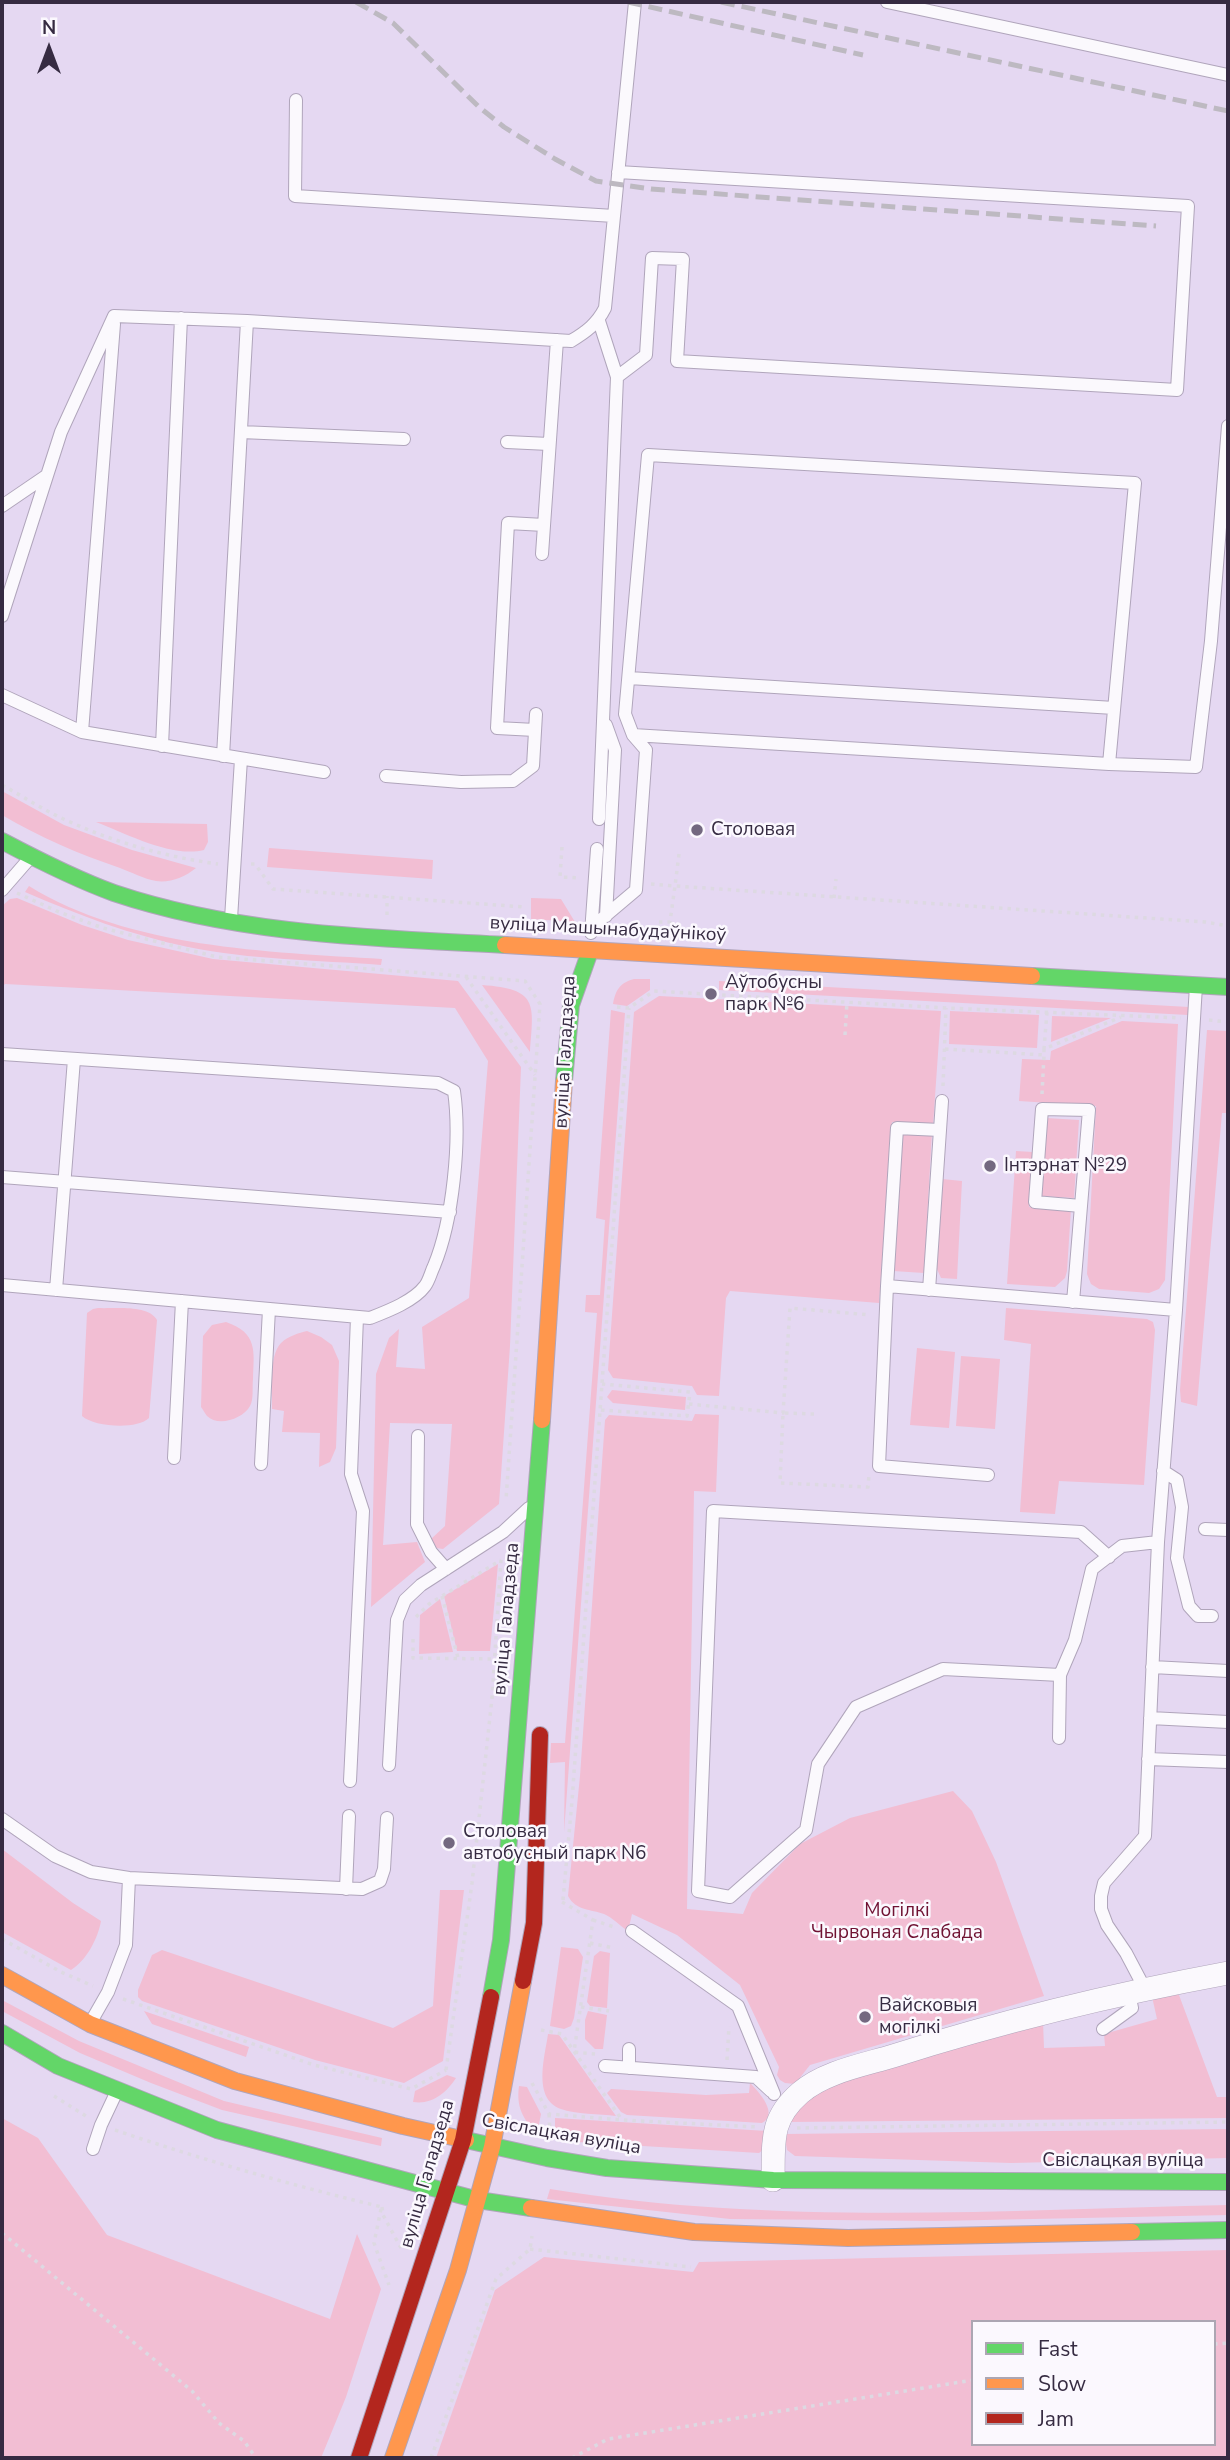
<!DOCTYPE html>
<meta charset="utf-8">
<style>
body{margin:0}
#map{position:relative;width:1230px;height:2460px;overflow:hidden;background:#e5d8f2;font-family:"Nunito Sans",sans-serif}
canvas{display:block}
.frame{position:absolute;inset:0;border:4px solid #362b42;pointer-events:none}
.legend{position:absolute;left:971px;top:2320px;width:245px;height:126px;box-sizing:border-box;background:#fbf8fe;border:2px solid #aca6b3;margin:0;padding:9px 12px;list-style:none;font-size:21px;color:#362b42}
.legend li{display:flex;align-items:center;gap:14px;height:35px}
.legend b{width:35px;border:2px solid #aca6b3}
.north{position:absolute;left:14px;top:14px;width:70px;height:70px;-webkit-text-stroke:5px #fbf8fe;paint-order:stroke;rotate:0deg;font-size:19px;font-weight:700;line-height:28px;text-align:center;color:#362b42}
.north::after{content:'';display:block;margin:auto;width:24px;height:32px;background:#362b42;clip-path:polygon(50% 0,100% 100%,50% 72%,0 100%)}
</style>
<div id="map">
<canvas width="1230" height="2460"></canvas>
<div class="frame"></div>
<ul class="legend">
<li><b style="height:9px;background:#63d668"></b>Fast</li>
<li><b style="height:9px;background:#ff974d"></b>Slow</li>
<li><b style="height:9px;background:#b3261e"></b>Jam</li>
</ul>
<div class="north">N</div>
</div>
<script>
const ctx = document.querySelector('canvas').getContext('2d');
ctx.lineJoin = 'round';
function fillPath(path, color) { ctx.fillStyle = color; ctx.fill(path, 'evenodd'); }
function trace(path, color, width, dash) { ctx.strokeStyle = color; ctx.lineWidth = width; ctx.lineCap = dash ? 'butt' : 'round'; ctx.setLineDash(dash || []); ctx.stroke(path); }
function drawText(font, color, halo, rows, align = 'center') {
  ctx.font = font + ' "Nunito Sans",sans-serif'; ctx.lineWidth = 5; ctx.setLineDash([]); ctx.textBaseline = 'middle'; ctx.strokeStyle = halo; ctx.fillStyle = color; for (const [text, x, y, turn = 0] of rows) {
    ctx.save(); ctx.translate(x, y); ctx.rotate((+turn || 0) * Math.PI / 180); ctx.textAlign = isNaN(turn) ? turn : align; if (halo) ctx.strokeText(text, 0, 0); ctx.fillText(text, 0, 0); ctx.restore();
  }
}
fillPath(new Path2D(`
 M2,791L64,825L132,850L196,868C185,877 170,883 156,881C144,879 131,872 120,868C79,854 39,837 2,815Z
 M96,822L207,824L208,842L204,850C172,858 127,834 96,822Z
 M269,848L433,860L432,879L267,867Z
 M29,886C129,948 268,952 382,959L381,965C317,960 251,960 188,947C131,935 78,915 25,892Z
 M17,898L82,925L128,940L213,959L458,981L521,1067L510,1346L499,1504L443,1549L436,1548L431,1539L445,1526L452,1424L390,1423L383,1545L417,1542L425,1562L371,1607L376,1374L389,1338L399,1329L396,1367L425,1369L422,1327L469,1298L488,1061L455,1008L5,984L2,987V906L10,899Z
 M531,898L561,899L575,922L531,919Z
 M634,979H650V990L627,1006L613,1004C616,989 620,983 634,979Z
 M719,981L1189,1007L1188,1015L719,990Z
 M482,985C538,989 534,1003 530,1052Z
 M659,996L941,1011L933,1125L892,1122L879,1303L730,1291L726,1298L719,1396L697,1395L692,1386L613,1378L608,1370L634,1012Z
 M611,1010L625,1013L564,1832L565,1762L550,1763L551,1743H565L597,1313L585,1312L586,1295H600L605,1220L596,1218Z
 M950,1011L1039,1015L1037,1048L949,1044Z
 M1052,1016L1111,1018L1051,1042Z
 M1122,1021L1178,1024L1165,1280L1159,1289L1149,1293L1099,1289L1091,1284L1087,1274L1096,1106L1019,1101L1022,1059L1050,1060L1051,1051Z
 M1207,1030L1228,1031V1113H1222L1197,1406L1181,1402L1180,1390Z
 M1046,1118L1079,1120L1074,1198L1040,1196Z
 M902,1130L932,1132L924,1273L893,1271Z
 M1016,1151L1033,1152L1029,1207L1071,1209L1067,1271L1065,1278L1055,1287L1007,1284Z
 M942,1179L962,1181L957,1279L941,1278L936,1267Z
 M98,1308C114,1309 148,1304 157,1320L149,1418C137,1430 94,1427 82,1416L87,1313L93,1309Z
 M1006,1308L1147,1319L1153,1322L1155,1330L1144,1485L1059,1481L1055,1514L1020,1512L1031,1344L1004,1340Z
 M226,1322C258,1333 254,1351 253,1379C252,1388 254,1399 250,1406C243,1419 218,1427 207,1416C206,1415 202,1408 201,1407L203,1336L212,1325Z
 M307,1331L321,1337L332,1345L339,1361L336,1448L330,1462L319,1467L320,1433L282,1432L284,1411L272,1409C273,1391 268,1357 281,1343C288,1336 299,1333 307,1331Z
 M917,1348L955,1352L949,1428L910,1425Z
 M961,1356L1000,1359L995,1429L956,1426Z
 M612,1390L686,1397L685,1410L613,1403L607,1397Z
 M695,1414L719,1415L716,1492L694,1491L687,1909L743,1914L752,1893L800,1844L850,1818L953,1791L972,1811L996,1862L1044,1996L810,2065L795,2084L785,2083L780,2080L777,2075L779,2067L740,1985L677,1935L632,1914L628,1931C620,1926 612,1917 604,1914C591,1909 576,1911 568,1896L580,1776L605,1420L609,1415L692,1421Z
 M498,1564L490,1651H457L444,1596Z
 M440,1599L453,1652L419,1654L420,1615Z
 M2,1849L73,1903L101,1921C98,1938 87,1960 71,1970L2,1932Z
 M440,1890H464L443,2061L404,2083L315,2060L142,2001L138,1997V1990L152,1955L162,1950L393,2028L433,2006Z
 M561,1947L578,1949L583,1957L574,2018L571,2026L564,2029L550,2026Z
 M600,1951L610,1953L607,2008L590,2006L587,2002L594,1956Z
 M1176,1987L1217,2097H1228V2118L788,2122L800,2102L828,2084L1043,2022L1044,2048L1105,2046L1104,2034L1157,2019L1151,1992Z
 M2,2000L79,2041L224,2101L382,2138L381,2146L222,2110L151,2083L80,2053L2,2011Z
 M144,2011L249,2047L246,2057L152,2024Z
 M588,2011L607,2015L603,2049H595L585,2039V2020Z
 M548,2034L559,2035L616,2116C600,2114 575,2114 561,2109C532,2099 545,2056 548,2034Z
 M447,2075L456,2078C446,2093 432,2105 413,2102L415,2091Z
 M750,2083C759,2092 779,2114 762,2123L627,2115L621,2112L607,2093L611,2089L706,2095L749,2093Z
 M519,2086L527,2087L541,2114L537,2134C523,2119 516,2107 519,2086Z
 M2,2118L38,2138L107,2235L330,2319L357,2234L381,2289L346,2397L321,2458H2Z
 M555,2118L767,2131L763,2150L759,2153L560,2141L555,2132Z
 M1228,2129V2158L1011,2163L795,2156L787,2150L784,2134Z
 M550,2189C774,2226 1002,2210 1228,2205V2215L935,2221L730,2219L547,2199Z
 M1228,2250V2458H436L495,2290L544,2257L693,2272L699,2262ZM973,2322H1214V2444H973Z`), '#f2bed3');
const lane = new Path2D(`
 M887,2L1228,75
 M296,100L295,196L614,216
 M617,377L646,355L652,258L683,259L677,361L1177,390L1188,206L618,172
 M241,432L404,439
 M507,442L549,444
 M2,506L46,476
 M542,554L557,340
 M2,616L61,432L114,316L247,321L571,341C586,332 597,324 605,308L635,2
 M629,678L1114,708
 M2,695L82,732L324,772
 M606,725L615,750L606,916
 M535,730L497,728L508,523L544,525
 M82,732L114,324
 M162,746L181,318
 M223,756L247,321
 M1109,764L1196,767L1211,641L1228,426
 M386,776L461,782L513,781L533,766L536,714
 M599,819L617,377L599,321
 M2,890L29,859
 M231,919L241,759
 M591,928L636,890L646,750L633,735L625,714L648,455L1135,483L1109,764L633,735
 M591,933L597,849
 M2,1054L438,1083L454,1091C461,1140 453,1220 434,1266C431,1272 429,1281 425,1286C414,1301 388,1311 370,1318L2,1285
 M2,1177L450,1212
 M887,1286L897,1128L940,1130
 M56,1290L74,1059
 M929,1290L942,1101
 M1073,1302L1089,1110L1042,1109L1035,1202L1081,1206
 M418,1436L417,1524L431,1552L446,1569
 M174,1458L182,1301
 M261,1464L269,1309
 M1163,1471L1177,1480L1182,1507L1177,1558L1189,1606L1198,1616H1212
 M988,1475L879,1466L887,1286L1176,1310
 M1205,1529L1228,1530
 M1109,1557L1081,1532L713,1511L698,1891L730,1897L806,1830L818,1764L856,1707L943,1669L1060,1675L1075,1640L1092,1569L1122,1546L1158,1542
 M1152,1667L1228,1671
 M1150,1718L1228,1722
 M1059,1738L1060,1675
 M1148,1759L1228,1762
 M389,1765L397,1620L405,1600L421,1585L503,1532L529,1508
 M350,1781L363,1511L351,1474L357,1317
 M2,1819L55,1856L91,1872L129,1878L362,1889L380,1881L384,1869L387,1818
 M346,1889L349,1816
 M632,1931L738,2006L774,2094
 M1145,1989L1126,1953L1107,1925L1101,1909V1896L1104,1883L1145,1836L1158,1542L1176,1310L1196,986
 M92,2020L108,1992L126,1945L129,1878
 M1103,2029L1132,2008L1129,1993
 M629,2049V2068
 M605,2066L756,2077L771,2091
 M93,2149L101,2125L117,2091`);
const street = new Path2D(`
 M773,2180C774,2143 769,2120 800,2093C824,2072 863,2065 893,2056C1003,2021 1115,1994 1228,1973`);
const fast = new Path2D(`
 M2,841C38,860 75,879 114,893C239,935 374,938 505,945
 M1032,976L1228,987
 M564,1081L571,1005L590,951
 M491,1997L501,1940L542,1420
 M2,2033L58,2066L217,2130L478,2200L531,2208
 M466,2140L547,2158L607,2168L773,2180L1228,2182
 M1132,2232L1228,2230`);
const slow = new Path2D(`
 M505,945L1032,976
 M542,1420L564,1081
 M2,1975L90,2024L235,2081L403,2126L466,2140
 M531,2208L694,2232L848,2238L1132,2232
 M393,2458L458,2270L492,2147L523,1981`);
const jam = new Path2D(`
 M523,1981L534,1923L540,1735
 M359,2458L463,2140L491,1997`);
trace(lane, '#b0a5bb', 14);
trace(street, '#b0a5bb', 24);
trace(fast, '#b0a5bb', 18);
trace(slow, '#b0a5bb', 18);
trace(jam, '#b0a5bb', 18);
trace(new Path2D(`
 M2,785C24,797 45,811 68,821C116,843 167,857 218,864
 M562,847L560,877L580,878
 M679,854L675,886L1205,922L1228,926
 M251,864H255L273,889L525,907
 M651,884L675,886L670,922H657L658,927
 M17,893L59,912L103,928L217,957L525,981L540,1004L506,1500
 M834,898L836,879
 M387,915V896
 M466,977L535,1075
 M617,1007L629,1008L654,991L946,1008L1181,1018
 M1047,1012L1044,1049L1121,1017
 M1209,1020L1228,1022
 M845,1035L847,1002
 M945,1049L1044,1055V1049
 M943,1086L946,1008
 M1042,1094L1044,1055
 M689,1404L783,1413L790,1308L870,1315
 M601,1410L687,1416L690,1392L602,1384
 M814,1414L783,1413L780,1483L868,1487L869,1475
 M442,1596L458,1658
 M416,1617L429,1604L501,1560
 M413,1639V1658L495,1659
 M563,1900L572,1801L629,1008
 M562,1902L593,1920L574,2052L595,2054
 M593,1920L617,1928
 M2,1939L61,1972L93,1986
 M590,1943L614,1948
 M123,1999L314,2065L411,2089L446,2070
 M581,2007L609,2011
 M541,2030L562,2034L622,2120
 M727,2060L729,2026
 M446,2070L472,1883L492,1698L501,1560
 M532,2083L549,2114L622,2120L758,2127
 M54,2096L89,2118
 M549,2114L550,2132
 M797,2128L1228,2122
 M115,2130C203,2160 291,2185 382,2207
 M382,2207L383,2215L401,2248
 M381,2209L374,2243L389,2285
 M2,2233L192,2391L219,2423L244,2441L256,2458
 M530,2249L691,2267
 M1214,2344L1228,2343
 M431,2458L496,2279L530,2249L532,2236
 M572,2458L608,2439L973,2380`), '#ddd9e2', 3.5, [3.5, 5]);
trace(lane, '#fbf9fd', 12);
trace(street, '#fbf9fd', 23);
trace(fast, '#63d668', 16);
trace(slow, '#ff974d', 16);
trace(jam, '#b3261e', 16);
trace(new Path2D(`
 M356,2L393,23L479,107L504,127L555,159L596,181L651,189L1156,226
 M628,2L863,55
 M721,2L1228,111`), '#bdb9c1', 5, [14, 7]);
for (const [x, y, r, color] of [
 [697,830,7,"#736880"],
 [711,994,7,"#736880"],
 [990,1166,7,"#736880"],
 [449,1843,7,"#736880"],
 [865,2017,7,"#736880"]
]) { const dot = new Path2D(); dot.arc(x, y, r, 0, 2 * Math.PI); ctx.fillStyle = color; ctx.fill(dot); trace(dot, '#fbf8fe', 2.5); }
drawText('19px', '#362b42', '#fbf8fe', [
 ["Столовая",711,830],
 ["Аўтобусны",725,983],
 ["парк №6",725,1005],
 ["Інтэрнат №29",1004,1166],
 ["Столовая",463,1832],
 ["автобусный парк N6",463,1854],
 ["Вайсковыя",879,2006],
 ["могілкі",879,2028]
], 'left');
drawText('19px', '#362b42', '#fbf8fe', [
 ["вуліца Машынабудаўнікоў",608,930,3],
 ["вуліца Галадзеда",566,1052,-87],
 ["вуліца Галадзеда",507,1619,-85],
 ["Свіслацкая вуліца",561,2135,10],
 ["Свіслацкая вуліца",1123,2161],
 ["вуліца Галадзеда",428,2174,-74]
]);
drawText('19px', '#6f1132', '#fbf8fe', [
 ["Могілкі",897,1911],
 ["Чырвоная Слабада",897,1933]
]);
</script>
